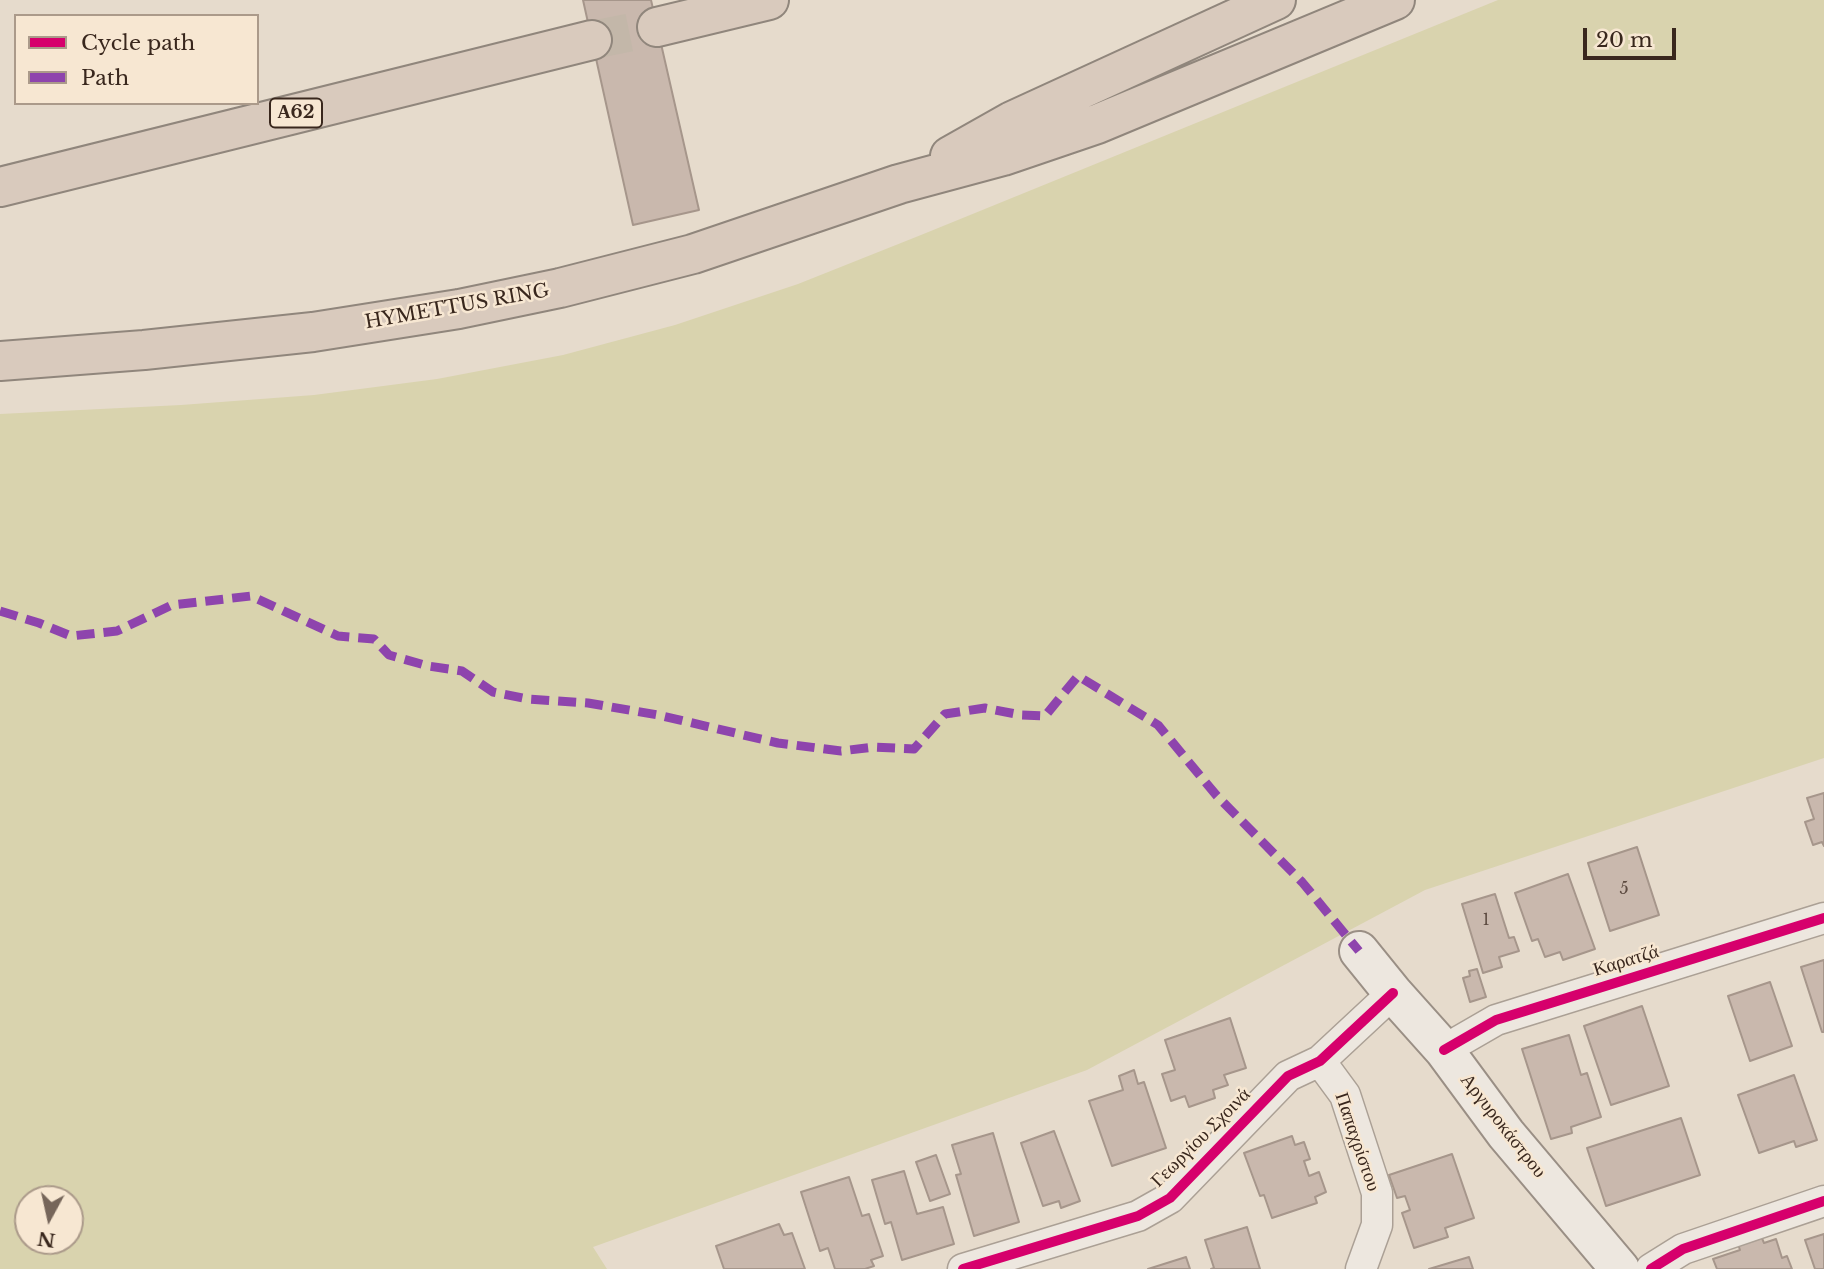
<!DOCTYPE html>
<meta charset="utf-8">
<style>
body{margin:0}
#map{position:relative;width:1824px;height:1269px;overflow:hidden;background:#e6dbcc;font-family:"Libre Baskerville",serif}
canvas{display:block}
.legend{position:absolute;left:14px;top:14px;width:245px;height:91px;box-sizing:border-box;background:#f7e7d2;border:2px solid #ab9a8a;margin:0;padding:9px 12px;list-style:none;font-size:21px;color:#39271d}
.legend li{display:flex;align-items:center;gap:14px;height:35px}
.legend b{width:35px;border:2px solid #ab9a8a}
.north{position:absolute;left:14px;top:1185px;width:70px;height:70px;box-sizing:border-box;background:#f7e7d2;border:2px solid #ab9a8a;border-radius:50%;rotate:188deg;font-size:19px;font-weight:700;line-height:28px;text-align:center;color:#39271d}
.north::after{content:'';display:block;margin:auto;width:24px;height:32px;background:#76665a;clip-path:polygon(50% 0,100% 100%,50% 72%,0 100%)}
.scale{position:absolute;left:1583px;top:28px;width:93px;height:32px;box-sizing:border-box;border:4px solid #39271d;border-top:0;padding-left:9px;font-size:21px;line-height:24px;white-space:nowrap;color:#39271d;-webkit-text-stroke:5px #f7e7d2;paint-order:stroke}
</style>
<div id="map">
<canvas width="1824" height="1269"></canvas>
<ul class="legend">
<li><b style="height:9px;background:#d6006c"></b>Cycle path</li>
<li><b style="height:9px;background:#8e44ad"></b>Path</li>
</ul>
<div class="north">N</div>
<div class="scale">20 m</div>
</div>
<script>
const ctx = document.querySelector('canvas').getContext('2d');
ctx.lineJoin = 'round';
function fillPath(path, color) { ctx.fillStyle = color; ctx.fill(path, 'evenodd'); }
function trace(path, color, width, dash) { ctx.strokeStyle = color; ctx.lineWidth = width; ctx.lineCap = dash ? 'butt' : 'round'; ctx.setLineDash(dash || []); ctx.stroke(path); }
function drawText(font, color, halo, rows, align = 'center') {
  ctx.font = font + ' "Libre Baskerville",serif'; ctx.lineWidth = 5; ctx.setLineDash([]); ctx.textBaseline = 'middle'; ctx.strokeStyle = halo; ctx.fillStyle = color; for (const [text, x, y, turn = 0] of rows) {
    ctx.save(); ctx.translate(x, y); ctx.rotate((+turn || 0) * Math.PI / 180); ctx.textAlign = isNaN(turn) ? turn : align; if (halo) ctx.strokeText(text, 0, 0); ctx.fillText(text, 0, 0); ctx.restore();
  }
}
fillPath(new Path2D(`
 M1498,0H1824V758L1425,890L1087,1070L593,1247L607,1269H0V414L181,405L314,395L437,379L563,355L675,325L798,284L921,235ZM28,1199H70V1241H28Z`), '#d9d3ae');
const building = new Path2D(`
 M583,0H651L699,210L633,225Z
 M1824,793V846L1822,842L1813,845L1805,822L1814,819L1807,798Z
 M1637,847L1659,915L1610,931L1588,863Z
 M1568,874L1595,949L1563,960L1560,952L1545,957L1538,939L1532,941L1515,893Z
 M1495,894L1509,938L1514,937L1519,951L1499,957L1502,967L1483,973L1462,904Z
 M1824,960V1032H1822L1801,967Z
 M1477,969L1486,997L1470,1002L1463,978L1470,976L1469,971Z
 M1770,982L1792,1046L1750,1061L1728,996Z
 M1642,1006L1669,1086L1611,1105L1584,1026Z
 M1230,1018L1246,1068L1224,1075L1228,1085L1213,1090L1215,1098L1189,1107L1185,1096L1171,1101L1162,1074L1175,1070L1165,1040Z
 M1569,1035L1581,1075L1587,1073L1601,1117L1571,1127L1572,1133L1551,1139L1522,1049Z
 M1134,1070L1138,1084L1144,1082L1166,1148L1112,1166L1089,1101L1123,1090L1119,1076Z
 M1794,1075L1817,1140L1796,1147L1794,1141L1759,1153L1738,1095Z
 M1681,1118L1700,1175L1606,1206L1587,1148Z
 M1054,1131L1080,1201L1061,1208L1059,1201L1043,1206L1021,1143Z
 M993,1133L1019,1222L974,1236L956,1175L961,1174L952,1145Z
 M1292,1136L1295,1145L1304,1142L1310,1159L1304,1161L1309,1176L1319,1172L1326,1192L1315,1197L1317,1203L1272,1218L1264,1195L1260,1196L1244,1153Z
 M1452,1154L1474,1218L1445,1228L1448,1237L1414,1248L1402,1213L1410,1210L1405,1196L1397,1198L1389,1175Z
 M936,1155L950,1194L930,1201L916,1162Z
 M904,1171L917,1214L943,1207L954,1244L902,1260L891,1222L885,1224L872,1180Z
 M849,1177L862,1216L869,1214L883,1256L871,1260L874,1266L865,1269H835L828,1248L820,1251L801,1192Z
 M779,1224L784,1235L792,1233L805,1269H724L716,1246Z
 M1247,1227L1260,1269H1211L1214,1268L1205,1240Z
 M1824,1234V1269H1815L1805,1240Z
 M1761,1236L1764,1243L1776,1239L1782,1258L1787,1256L1792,1269H1717L1713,1259L1740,1250L1738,1244Z
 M1186,1257L1190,1269H1148Z
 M1469,1257L1473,1269H1429Z`);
fillPath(building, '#c9b8ad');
trace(building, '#a6968b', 2);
trace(new Path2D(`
 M592,40L657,27`), '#c3b7a9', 38, [38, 19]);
const street = new Path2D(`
 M1444,1050L1496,1020L1824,918
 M1320,1061L1345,1095L1377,1193V1225L1361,1269
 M963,1269L1138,1216L1170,1198L1288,1076L1320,1061L1393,993
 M1651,1269L1683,1249L1824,1201`);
const secondary = new Path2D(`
 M1359,951L1393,993L1444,1050L1506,1134L1620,1269`);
const highway = new Path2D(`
 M657,27L769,0
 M950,156L1012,121L1276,0
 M0,187L592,40
 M0,361L144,350L313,332L459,309L560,288L693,254L899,184L1003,156L1097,124L1395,0`);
trace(street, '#aba095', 33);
trace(secondary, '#9a8f85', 42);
trace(highway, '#90867c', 42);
trace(street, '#ede7df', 30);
trace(secondary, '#ede7df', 38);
trace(highway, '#d9cabd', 38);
trace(new Path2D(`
 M0,611L39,623L71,636L117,631L172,605L251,596L338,636L374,639L389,655L428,666L462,671L493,692L528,699L588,703L658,715L778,743L841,751L874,747L914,749L945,714L985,708L1021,715L1045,716L1078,676L1158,725L1217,796L1302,882L1359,951`), '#8e44ad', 9, [18, 9]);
trace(new Path2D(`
 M1444,1050L1496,1020L1824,918
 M963,1269L1138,1216L1170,1198L1288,1076L1320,1061L1393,993
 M1651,1269L1683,1249L1824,1201`), '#d6006c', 10);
drawText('16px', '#5d4b41', null, [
 ["5",1624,889],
 ["1",1486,920]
]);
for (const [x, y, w] of [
 [296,113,52]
]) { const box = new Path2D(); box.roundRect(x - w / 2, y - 14.5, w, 29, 5); ctx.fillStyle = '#f7e7d2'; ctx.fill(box); trace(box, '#39271d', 2); }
drawText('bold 18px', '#39271d', null, [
 ["Α62",296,113]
]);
drawText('19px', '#39271d', '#f7e7d2', [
 ["HYMETTUS RING",457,307,-10],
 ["Καρατζά",1626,961,-17],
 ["Αργυροκάστρου",1503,1126,52],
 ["Γεωργίου Σχοινά",1201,1138,-45],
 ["Παπαχρίστου",1357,1142,71]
]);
</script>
